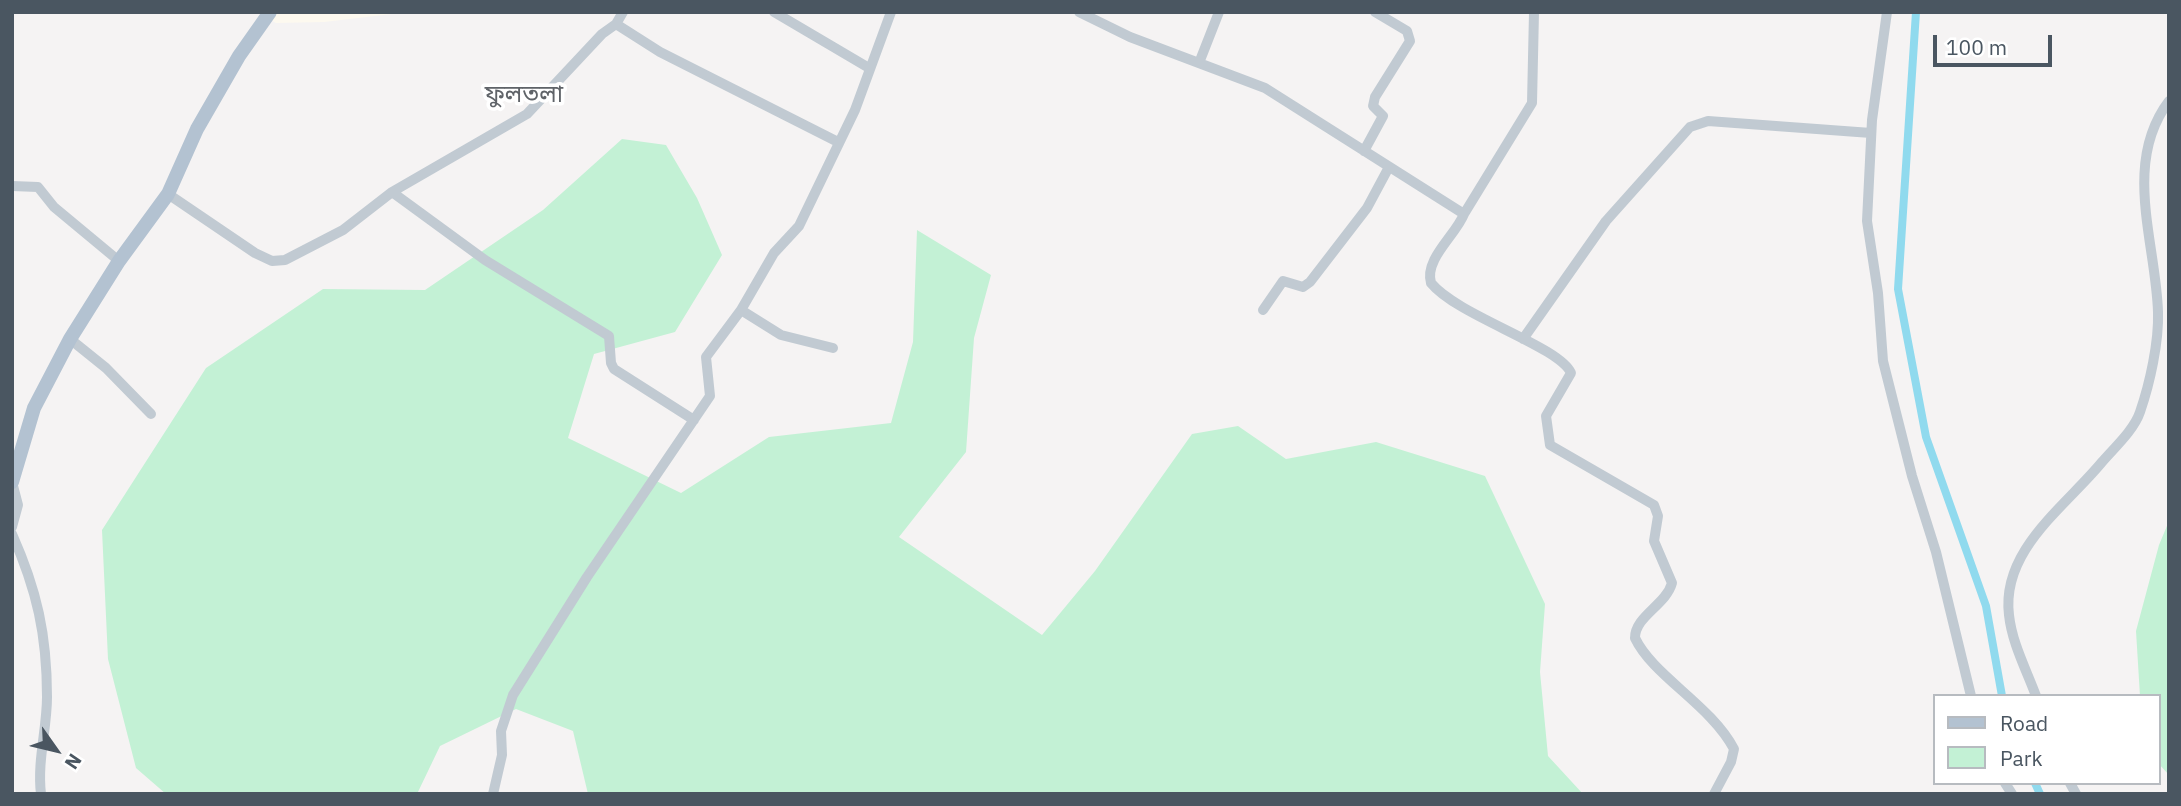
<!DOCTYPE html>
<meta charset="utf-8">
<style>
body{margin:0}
#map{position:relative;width:2181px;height:806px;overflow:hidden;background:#f5f3f3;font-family:"IBM Plex Sans",sans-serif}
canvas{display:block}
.frame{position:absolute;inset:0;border:14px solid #4a5661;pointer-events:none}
.legend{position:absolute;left:1933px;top:694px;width:228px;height:91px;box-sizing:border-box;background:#fff;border:2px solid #b7bbc0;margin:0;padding:9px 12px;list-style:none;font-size:21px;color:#4a5661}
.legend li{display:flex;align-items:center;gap:14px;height:35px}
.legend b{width:35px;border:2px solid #b7bbc0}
.north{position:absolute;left:21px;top:715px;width:70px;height:70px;-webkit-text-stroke:5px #fff;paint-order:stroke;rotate:124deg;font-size:19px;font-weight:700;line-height:28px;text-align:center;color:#4a5661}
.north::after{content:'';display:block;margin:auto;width:24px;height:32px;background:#4a5661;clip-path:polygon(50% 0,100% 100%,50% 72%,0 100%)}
.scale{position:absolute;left:1933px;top:35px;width:119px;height:32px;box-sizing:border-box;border:4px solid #4a5661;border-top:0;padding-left:9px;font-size:21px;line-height:24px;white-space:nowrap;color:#4a5661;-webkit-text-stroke:5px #fff;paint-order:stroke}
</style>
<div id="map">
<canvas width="2181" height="806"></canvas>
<div class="frame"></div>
<ul class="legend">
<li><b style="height:9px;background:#b3c2d1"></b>Road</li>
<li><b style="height:19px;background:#c3f1d5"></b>Park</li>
</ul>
<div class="north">N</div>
<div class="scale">100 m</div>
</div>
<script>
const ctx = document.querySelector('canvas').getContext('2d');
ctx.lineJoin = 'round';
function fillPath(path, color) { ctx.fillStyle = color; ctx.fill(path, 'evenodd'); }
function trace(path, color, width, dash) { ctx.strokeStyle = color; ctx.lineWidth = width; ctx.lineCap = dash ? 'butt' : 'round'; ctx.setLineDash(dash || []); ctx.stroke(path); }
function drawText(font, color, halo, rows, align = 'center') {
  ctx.font = font + ' "IBM Plex Sans","Noto Sans Bengali",sans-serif'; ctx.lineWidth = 7; ctx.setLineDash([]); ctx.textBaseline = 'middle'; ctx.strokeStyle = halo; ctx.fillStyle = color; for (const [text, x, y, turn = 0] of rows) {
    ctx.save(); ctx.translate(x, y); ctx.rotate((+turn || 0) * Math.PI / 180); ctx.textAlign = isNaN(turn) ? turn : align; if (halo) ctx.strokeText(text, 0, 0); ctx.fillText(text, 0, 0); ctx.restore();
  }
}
fillPath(new Path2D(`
 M258,12H409L324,22L276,23Z`), '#fdf9ef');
fillPath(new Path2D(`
 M622,139L666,145L697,198L722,255L675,332L594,354L568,438L681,493L769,437L891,423L913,342L917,230L991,275L974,338L966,452L899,537L1042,635L1095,571L1192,434L1238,426L1286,459L1376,442L1485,476L1545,604L1540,672L1548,756L1583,794H588L573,731L516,709L440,746L417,794H166L136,768L108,659L102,530L206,368L323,289L425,290L543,210Z
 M2169,521V775L2158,763V696H2140L2136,631L2159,545Z`), '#c3f1d5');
trace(new Path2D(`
 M1916,12L1898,289L1926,437L1986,606L2002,696
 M2035,783L2040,794`), '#90daee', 8);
trace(new Path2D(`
 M774,12L869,68
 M1079,12L1130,37L1265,88L1464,214C1456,235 1424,259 1431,283C1458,316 1559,346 1571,373L1546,416L1550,445L1654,505L1658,516L1654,541L1672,583C1666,605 1635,616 1635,638C1653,676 1711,705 1734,749L1731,762L1714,794
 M1887,12L1872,120L1867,221L1878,293L1883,361L1912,476L1936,552L1971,696
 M616,24L660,52L838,142
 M1199,63L1219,12
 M1364,151L1383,116L1373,106L1375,97L1410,41L1407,31L1375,12
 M12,186L38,187L54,207L119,261
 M392,192L485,260L609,336L611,363L614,369L694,420
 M168,194L255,253L272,261L285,260L343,230L392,192L527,114L602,34L616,24L623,12
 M1464,214L1532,103L1534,12
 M741,310L781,335L833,348
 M1263,310L1283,281L1303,287L1310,282L1367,208L1389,167
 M70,339L106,368L151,414
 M1523,339L1606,221L1690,127L1708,121L1871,133
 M12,482L18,505L12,527
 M12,534C37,590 47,635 47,697C47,729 37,761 41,794
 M2036,696C2026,669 2012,643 2009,615C2001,550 2065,507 2102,462C2114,448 2134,430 2140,412C2150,383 2159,342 2158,312C2156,243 2122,163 2169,101
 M2005,783L2012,794
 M2070,783L2076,794
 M493,794L502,755L501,731L513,695L587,577L710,396L706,357L741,310L774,253L799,226L855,110L891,12`), '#c1cad2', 10);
trace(new Path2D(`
 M12,482L34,408L70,339L119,261L168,194L197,129L239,56L270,12`), '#b3c2d1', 14);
drawText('24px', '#5f6368', '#fff', [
 ["ফুলতলা",524,95]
]);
</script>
